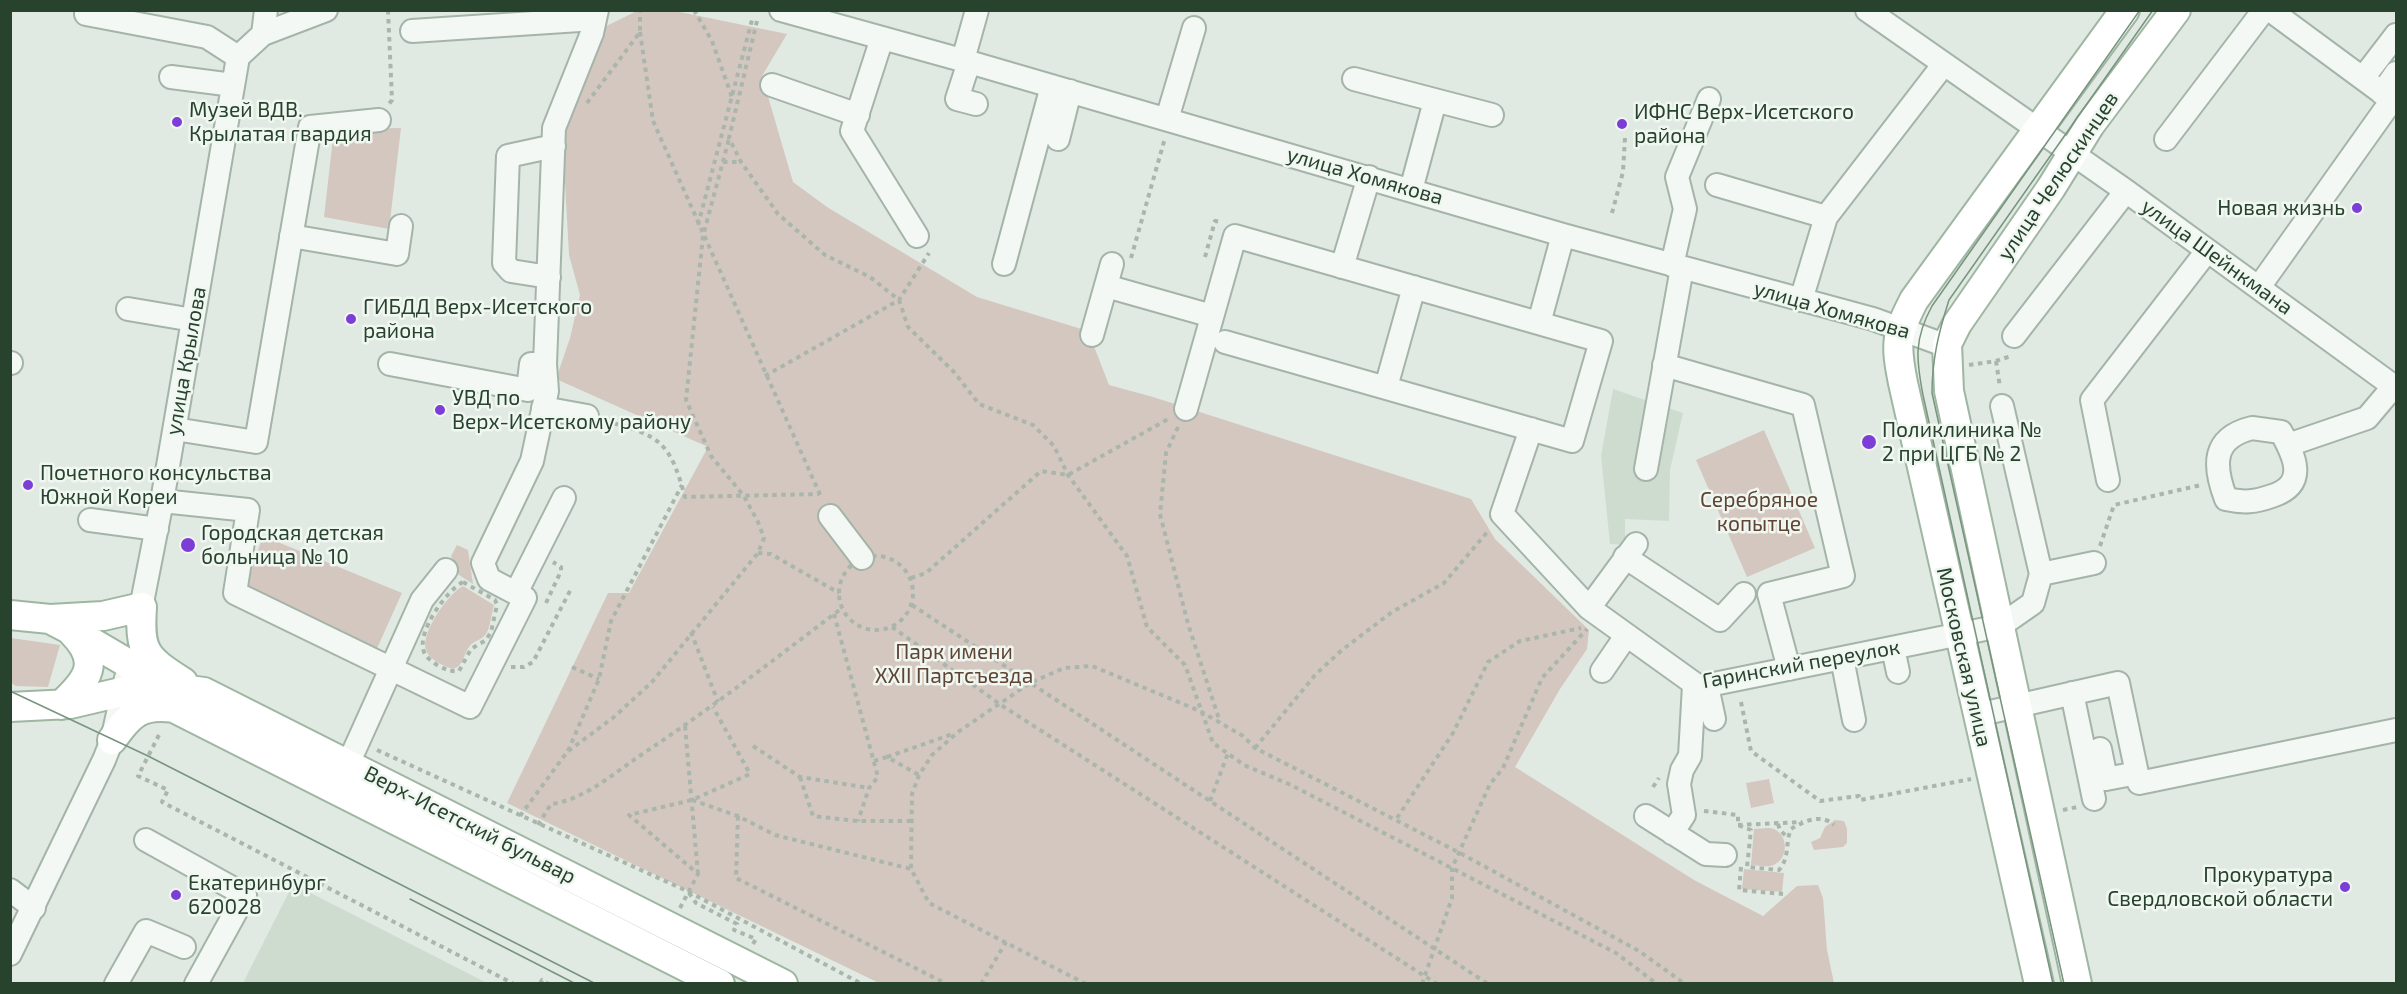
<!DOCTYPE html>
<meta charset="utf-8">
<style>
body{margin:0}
#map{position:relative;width:2407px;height:994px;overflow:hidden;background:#e0eae2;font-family:"Exo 2",sans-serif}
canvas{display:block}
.frame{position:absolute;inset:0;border:12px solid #27422d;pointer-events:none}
</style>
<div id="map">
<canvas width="2407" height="994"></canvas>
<div class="frame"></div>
</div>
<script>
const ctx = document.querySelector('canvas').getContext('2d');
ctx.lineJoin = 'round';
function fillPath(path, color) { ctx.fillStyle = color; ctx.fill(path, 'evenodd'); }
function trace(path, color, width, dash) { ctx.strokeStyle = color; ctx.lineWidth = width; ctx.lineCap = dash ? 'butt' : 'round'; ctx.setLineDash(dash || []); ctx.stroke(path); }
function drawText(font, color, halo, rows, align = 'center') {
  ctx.font = font + ' "Exo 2",sans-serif'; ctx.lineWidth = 5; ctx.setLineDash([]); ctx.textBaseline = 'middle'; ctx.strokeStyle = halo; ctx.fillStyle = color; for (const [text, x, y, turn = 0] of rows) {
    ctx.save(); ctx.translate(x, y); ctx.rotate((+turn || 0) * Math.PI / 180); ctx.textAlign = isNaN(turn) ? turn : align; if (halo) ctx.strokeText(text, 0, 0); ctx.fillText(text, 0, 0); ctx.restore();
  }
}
fillPath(new Path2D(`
 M1613,389L1683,413L1670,470L1669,521L1625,519V545L1610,544L1601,456Z
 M293,884L487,983H243Z`), '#cedcd0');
fillPath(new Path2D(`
 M637,11H675L787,34L762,76L793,182L827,207L977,297L1088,331L1109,385L1153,397L1471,499L1495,539L1589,630L1587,649L1560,689L1515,767L1694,880L1763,916L1797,886L1818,885L1823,898L1827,950L1834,983H879L507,803L608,593H629L708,447L556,379L570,338L580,295L569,255L562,129L592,33Z
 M401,128L389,229L324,217L334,129Z
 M1764,430L1815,548L1747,577L1696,460Z
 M263,536L402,593L374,655L244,591Z
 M457,545L468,550L473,584L459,575L451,556Z
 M463,586L494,605C492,612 490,627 487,632C483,641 473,640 469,647C463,655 464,666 453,669C444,666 429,660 426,650C420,633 449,593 463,586Z
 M11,638L60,645L48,687L16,686L11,683Z
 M1769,779L1774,803L1751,808L1746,783Z
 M1835,820L1844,821L1847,829V843L1843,847L1814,850L1811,842L1820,838L1825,827Z
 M1754,829C1760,829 1768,827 1774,829C1790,836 1788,863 1770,866C1764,867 1757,865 1751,865Z
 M1744,869L1784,873L1782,892L1742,889Z`), '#d4c7c0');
const minor = new Path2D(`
 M781,10L969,62L1563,235L1873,319L1947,346
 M1867,10L2126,191L2396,388
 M86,14L207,37L238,57
 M412,31L595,19
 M263,34L266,10
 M882,38L852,131L917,236
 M238,57L263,34L326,10
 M963,60L977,10
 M969,62L957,99L976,104
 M171,77L233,85
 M2363,78L2396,35
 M1354,79L1492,115
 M772,85L858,115
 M2382,93L2396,73
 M1167,119L1194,28
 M1058,139L1070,91
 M2166,139L2264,10
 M1717,185L1826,217
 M1411,190L1435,101
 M291,236L397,254L401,226
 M1004,264L1052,86
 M1672,265L1685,209L1677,177L1709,99
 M1342,267L1369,177
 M549,277L511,271L504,263L508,156L554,146
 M1106,286L1212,316
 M2259,287L2392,100L2270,10
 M1801,300L1826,217L1944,64
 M128,309L193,320
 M1539,323L1563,235
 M1092,335L1112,264
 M2014,336L2126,191
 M10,363H11
 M390,364L528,390L531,364H545L554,128L592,33L597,10
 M1664,365L1803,405L1843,576L1769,594L1789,669
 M1386,387L1414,287
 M543,408L587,416
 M1186,409L1235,236L1601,341L1572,441L1225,342
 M2252,428L2281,432C2295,457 2308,484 2272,496C2255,502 2244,503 2226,499C2213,465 2212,438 2252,428Z
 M175,429L256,442L310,127L379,120
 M1531,429L1502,514L1589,608L1699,687L2000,626L2033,603L2041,574L2002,406
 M2288,445L2367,418L2394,386
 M1646,469L1682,268
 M2108,480L2092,400L2207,251
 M162,501L248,510L235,593L470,707L525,598L489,579L483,563L532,461L547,391L545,364
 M830,516L862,558
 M90,520L157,529
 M1625,557L1720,620L1744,594
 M2041,574L2094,563
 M516,593L564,498
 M1589,608L1636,544
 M138,623L162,501L238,57
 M1893,648L1898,672
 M1842,658L1854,720
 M1602,671L1626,636
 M1707,686L1714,719
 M2072,693L2094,799
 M1977,715L2118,683L2139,783L2396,730
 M2100,749L2106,779L2132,774
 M348,764L422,600L446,570
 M1646,816L1706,854L1725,855
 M1672,833L1684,815L1679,784L1682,770L1690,756L1694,685
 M146,840L245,895L196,984
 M10,890L34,908
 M10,954L104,760L112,740L126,678
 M116,984L146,931L184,947`);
const major = new Path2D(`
 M10,615L50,619L71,630L129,664L174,708L720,984
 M50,619L103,616L142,607C139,652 145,658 183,682
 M61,705C88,680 102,662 72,632
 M10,707L70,704L151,685L204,692L783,984
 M112,740C130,714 141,703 174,708
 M2039,984L1903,383C1895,343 1896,335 1914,300L2125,10
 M2077,984L1949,391L1947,344L1957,324L2051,188L2090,125L2176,10`);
trace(minor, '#a5b4a8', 26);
trace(major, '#9eb6a2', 32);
trace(new Path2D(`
 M388,10L392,100L389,104
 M694,10L712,41L732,97
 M757,21L729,138L741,162L778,214L825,255L870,277L899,300L908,327L954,372L979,404L1033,425L1054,446L1068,475L1127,556L1147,627L1185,665L1213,743L1244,765L1291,785L1616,953L1657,984
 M640,32L653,121L822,499
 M587,103L640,32V10
 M723,162H741
 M1612,213L1623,172L1625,137
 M698,225L752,20
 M1205,257L1215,221L1221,222
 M1131,258L1165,138
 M1996,361L2000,387
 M1969,365L1996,361L2011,356
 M765,376L899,300L929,253
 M605,421C659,435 670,441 685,497L819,494
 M1178,427L1166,453L1160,514L1188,624L1220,722
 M2100,546L2114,505L2201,485
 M758,553L771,554L839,593
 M839 593a37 37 0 1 1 74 0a37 37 0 1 1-74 0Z
 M911,578L926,573L1041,471L1068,475L1170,418
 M463,582L495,600L497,605L491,632L486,640L471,649L459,671C450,672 445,669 437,665C432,661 426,658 424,652C416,633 446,591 463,582Z
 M546,603L561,571V567L553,562
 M912,605L1488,984
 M834,614L878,777L869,788L858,821
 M892,627L1001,705L1437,984
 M691,632L718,702
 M511,667H524L533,662L572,587
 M572,667L599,679
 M1741,702L1751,751L1820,801L1859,796L1860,800L1971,779
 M685,726L698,874
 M159,735L138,776L168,790L162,802L514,984
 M753,746L800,777L869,788
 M1255,748L1316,674L1342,650L1392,612L1444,583L1489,530
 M377,750L687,891L862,984
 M568,751L599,679L611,621L682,485
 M887,757L955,733
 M874,761L887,757L919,775
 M800,777L813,816L858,821H912
 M1653,787L1659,778
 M692,800L738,816L775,835L911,869
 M1210,801L1228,753
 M2063,810L2077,807
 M1704,811L1738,815V825L1751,830L1747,867L1779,870C1790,857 1785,843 1791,829C1804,821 1821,813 1834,825
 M520,816L567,752L614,717L652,682L758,553L764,538L758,522L744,496L711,456L686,400L703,236L729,139
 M738,816L736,878L947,984
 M1397,818L1453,733L1488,662L1520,641L1581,628
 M1778,824L1780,830L1787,837
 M538,825L551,804C583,800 612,775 638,757C709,710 775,659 842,608
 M1738,825L1802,822
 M1741,867L1739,890L1783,894
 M689,893L696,903L737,924L734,930L756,939L753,944
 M680,908L698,874L629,815L692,800L750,774L713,707
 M540,984L542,980L548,984
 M981,984L1006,942
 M1086,984L929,903L911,869L912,794L919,775L932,755L958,732L1030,683L1064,668L1092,666L1200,711L1243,736L1255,748L1460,853L1639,951L1685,984
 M1422,984L1452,898V868L1490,784L1503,768L1542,678L1587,629`), '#aab6ac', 4, [4.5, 4.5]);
trace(minor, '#f3f8f4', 22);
trace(major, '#fff', 28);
trace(new Path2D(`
 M10,691L148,756L596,984
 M410,899L576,984
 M2053,984L1923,395C1916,359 1914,339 1932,306L2140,10
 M2064,984L1932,393C1932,359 1939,331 1949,300L2153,10`), '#78947e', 1.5);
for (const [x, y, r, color] of [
 [177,122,6,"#7d3dd7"],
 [1622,124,6,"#7d3dd7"],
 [2357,208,6,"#7d3dd7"],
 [351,319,6,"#7d3dd7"],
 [440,410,6,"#7d3dd7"],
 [1869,442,8,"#7d3dd7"],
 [28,485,6,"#7d3dd7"],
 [188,545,8,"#7d3dd7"],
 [2345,887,6,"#7d3dd7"],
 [176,895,6,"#7d3dd7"]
]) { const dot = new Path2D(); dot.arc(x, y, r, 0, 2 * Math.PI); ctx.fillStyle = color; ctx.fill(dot); trace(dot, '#f0f7f1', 2); }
drawText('21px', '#27422d', '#f0f7f1', [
 ["Музей ВДВ.",189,110],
 ["Крылатая гвардия",189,134],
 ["ИФНС Верх-Исетского",1634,112],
 ["района",1634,136],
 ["Новая жизнь",2345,208,"right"],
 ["ГИБДД Верх-Исетского",363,307],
 ["района",363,331],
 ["УВД по",452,398],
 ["Верх-Исетскому району",452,422],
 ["Поликлиника №",1882,430],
 ["2 при ЦГБ № 2",1882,454],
 ["Почетного консульства",40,473],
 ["Южной Кореи",40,497],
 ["Городская детская",201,533],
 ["больница № 10",201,557],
 ["Прокуратура",2333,875,"right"],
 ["Свердловской области",2333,899,"right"],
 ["Екатеринбург",188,883],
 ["620028",188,907]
], 'left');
drawText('21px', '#27422d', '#f0f7f1', [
 ["улица Хомякова",1365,176,16],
 ["улица Челюскинцев",2058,176,-56],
 ["улица Шейнкмана",2217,257,36],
 ["улица Хомякова",1832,310,16],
 ["улица Крылова",186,361,-80],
 ["Московская улица",1964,657,77],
 ["Гаринский переулок",1801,664,-10],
 ["Верх-Исетский бульвар",470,825,27]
]);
drawText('21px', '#5f4434', '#f0f7f1', [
 ["Серебряное",1759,500],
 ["копытце",1759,524],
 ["Парк имени",954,652],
 ["XXII Партсъезда",954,676]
]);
</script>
